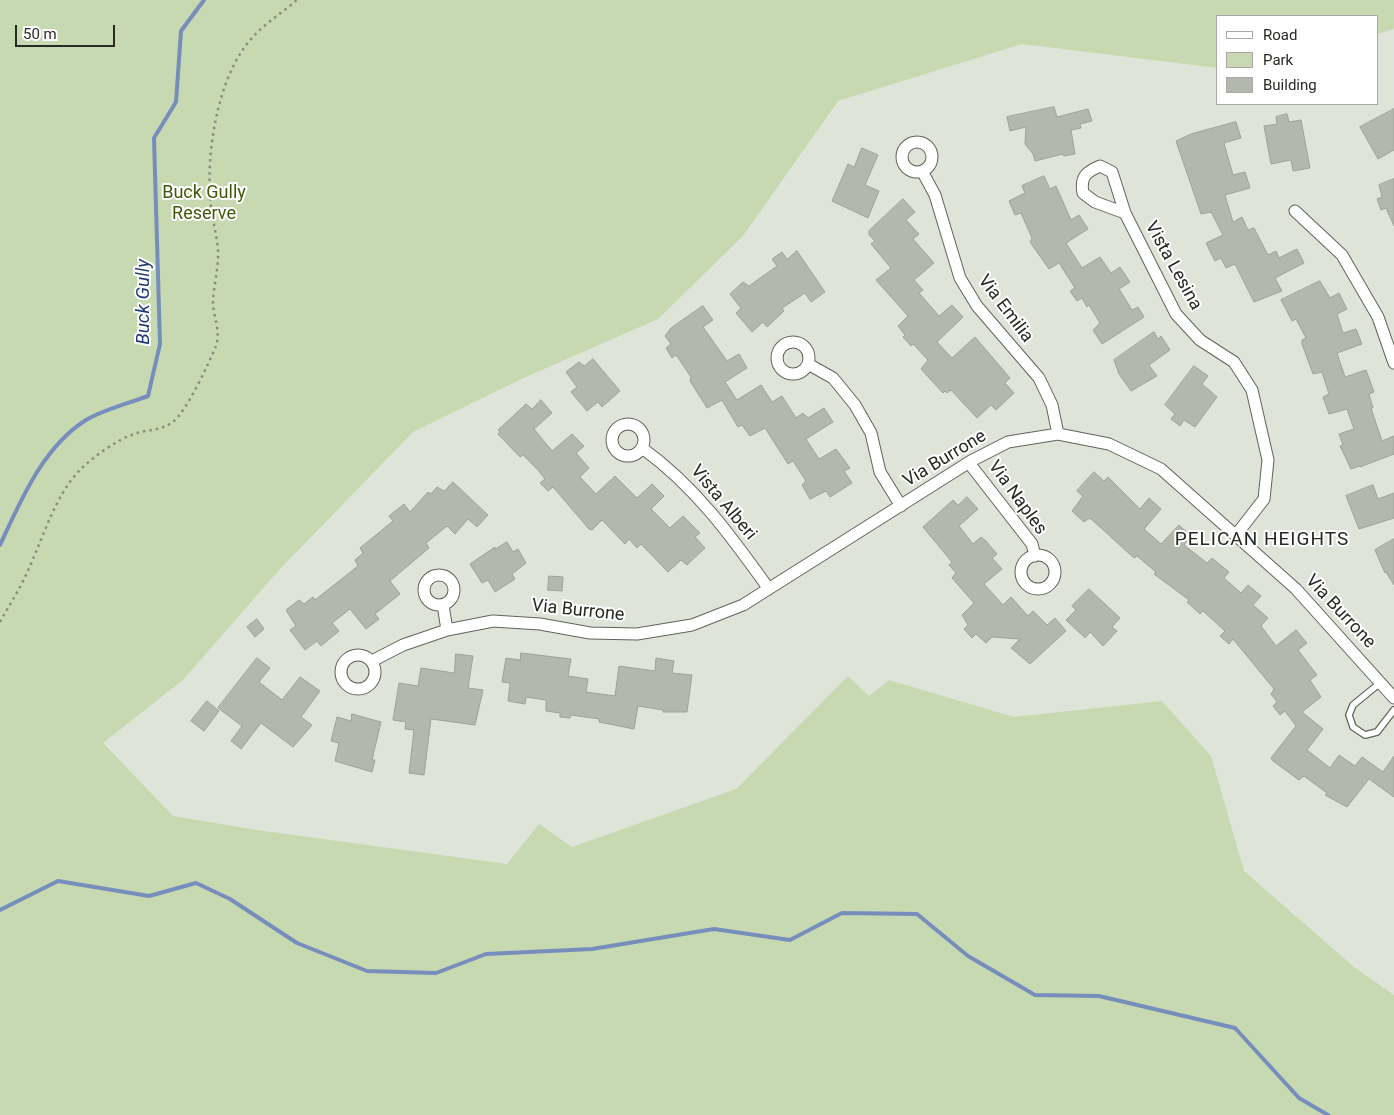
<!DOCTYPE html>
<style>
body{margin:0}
#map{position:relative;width:1394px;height:1115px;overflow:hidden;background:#dfe4d8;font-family:Roboto,sans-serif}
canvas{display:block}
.legend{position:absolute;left:1216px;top:15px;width:162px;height:90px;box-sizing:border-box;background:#fff;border:1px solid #a9a9a7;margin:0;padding:6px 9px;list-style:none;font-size:15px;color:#272924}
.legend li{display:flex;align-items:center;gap:10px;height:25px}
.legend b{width:25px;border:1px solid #a9a9a7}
.scale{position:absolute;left:15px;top:25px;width:100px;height:22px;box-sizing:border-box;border:2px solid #272924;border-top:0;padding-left:6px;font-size:15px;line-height:18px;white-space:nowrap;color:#272924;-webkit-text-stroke:4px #fff;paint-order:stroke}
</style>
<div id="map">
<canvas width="1394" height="1115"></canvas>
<ul class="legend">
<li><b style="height:6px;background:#fff"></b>Road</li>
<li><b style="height:14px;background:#c7d9b0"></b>Park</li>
<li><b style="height:14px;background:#b3b8ac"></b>Building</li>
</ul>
<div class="scale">50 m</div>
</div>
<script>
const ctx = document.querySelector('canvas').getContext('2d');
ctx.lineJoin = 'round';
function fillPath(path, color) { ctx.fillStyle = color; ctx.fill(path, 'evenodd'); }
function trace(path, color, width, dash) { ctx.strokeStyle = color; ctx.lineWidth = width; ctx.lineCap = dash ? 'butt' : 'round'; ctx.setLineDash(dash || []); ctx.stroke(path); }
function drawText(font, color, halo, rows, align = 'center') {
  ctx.font = font + ' Roboto,sans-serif'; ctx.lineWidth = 4; ctx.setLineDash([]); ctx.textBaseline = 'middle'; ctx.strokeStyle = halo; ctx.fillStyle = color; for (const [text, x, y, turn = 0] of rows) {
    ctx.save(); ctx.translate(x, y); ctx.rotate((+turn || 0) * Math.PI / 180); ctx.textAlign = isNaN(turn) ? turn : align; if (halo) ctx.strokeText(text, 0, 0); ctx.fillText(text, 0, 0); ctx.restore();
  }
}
fillPath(new Path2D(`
 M0,0H1394V29L1378,34V16H1218V68L1022,44L838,101L743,236L658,319L519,380L413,432L279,570L183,680L103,743L173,816L257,830L507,864L539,824L572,847L736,789L848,676L869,696L889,680L1014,717L1162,701L1211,756L1244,871L1354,967L1394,995V1115H0Z`), '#c7d9b0');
trace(new Path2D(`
 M0,545C21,500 43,447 86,420C102,410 129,403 148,396L160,344L154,138L176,102L181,31L204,0
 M0,910L58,881L149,896L196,883L230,899L297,943L367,971L436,973L486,954L592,949L714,929L790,940L842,913L917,914L968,956L1035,995L1099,996L1235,1028L1299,1098L1328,1115`), '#778ebd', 4);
const building = new Path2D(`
 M1054,107L1057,117L1088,109L1092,121L1080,124L1081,128L1071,130L1075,154L1064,156L1063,154L1035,161L1033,154L1025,144L1026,127L1010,131L1007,117Z
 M1394,109V150L1378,159L1360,127Z
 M1287,114L1289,122L1301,120L1310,168L1293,171L1291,160L1271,164L1264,126L1277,124L1276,117Z
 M1236,122L1241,138L1224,143L1233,175L1245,172L1250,188L1225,195L1233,222L1242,217L1248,230L1254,228L1268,255L1276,251L1279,258L1297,249L1304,263L1275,278L1282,291L1254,302L1235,264L1226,268L1221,258L1215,261L1206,243L1223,235L1211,212L1201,214L1176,141L1191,134Z
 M862,148L878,155L865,185L879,191L868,218L832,201L848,164L854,167Z
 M1044,176L1050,189L1056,186L1071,220L1079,215L1088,229L1066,243L1082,268L1100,257L1111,273L1120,267L1130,282L1119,289L1132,310L1138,307L1144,317L1102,344L1093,330L1100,323L1089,305L1087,307L1082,298L1077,301L1070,291L1075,288L1059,263L1049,269L1030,242L1032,238L1021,213L1015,215L1009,201L1025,193L1022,186Z
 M1394,179V226L1386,208L1381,210L1377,199L1382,197L1379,185Z
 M903,199L915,212L906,220L919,234L913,239L934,263L914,280L923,290L919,293L939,316L952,305L963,317L937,342L952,358L975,337L1010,378L1005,383L1014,393L996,410L991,405L977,418L951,390L947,393L945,391L943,393L921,369L928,360L913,344L911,346L903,337L905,335L898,326L908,316L876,280L891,268L871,244L875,241L869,235V231Z
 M797,251L825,292L811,302L805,293L782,308L784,311L767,327L763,322L752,332L736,313L741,308L730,294L743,282L749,286L777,266L772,259L782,252L787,259Z
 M1320,281L1330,298L1339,293L1347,309L1337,314L1343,333L1356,329L1362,344L1337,353L1345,377L1366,370L1374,392L1369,394L1373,408H1371L1382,441L1394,436V454L1360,467V466L1351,469L1340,446L1343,445L1339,434L1354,429L1347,409L1329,414L1323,397L1329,394L1322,372L1313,374L1302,344V340L1306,338L1296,319L1292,321L1281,300Z
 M703,306L713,320L703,327L727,361L739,354L747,368L725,382L737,400L761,385L772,402L782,396L796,418L803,413L808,418L824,408L833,422L806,439L819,459L836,449L850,468L844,471L852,483L830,497L826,491L810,499L802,485L806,481L793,461L788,464L765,428L750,436L742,425L738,427L722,400L707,408L690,381L691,377L676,355L672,358L666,348L671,344L665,336L671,328Z
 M1154,332L1158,339L1161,336L1170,350L1149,365L1157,376L1131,391L1119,374L1114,360Z
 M593,359L620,391L602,407L598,402L587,411L571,392L577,387L566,372L579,362L584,366Z
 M1194,366L1208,376L1202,384L1217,397L1195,427L1184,420L1180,426L1171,419L1175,414L1165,405Z
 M541,400L552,413L534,429L552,451L572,434L584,446L576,453L589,468L580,477L596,494L615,476L637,498L652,484L664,496L651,509L670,528L683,516L700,533L695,537L705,548L687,565L681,560L668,572L641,544L637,548L629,539L625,544L602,520L592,530L589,529L553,487L548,491L540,483L545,479L538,470L523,455L520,457L498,434L500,432L498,430L526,404L532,409Z
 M1094,472L1104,481L1108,477L1140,509L1149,498L1161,509L1144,529L1161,544L1179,525L1191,536L1184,545L1207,563L1212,558L1229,572L1224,578L1241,593L1248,585L1261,596L1253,605L1268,618L1261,626L1276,646L1296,630L1307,643L1298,650L1317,675L1310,680L1321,697L1302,712L1323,729L1307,750L1330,768L1339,755L1355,766L1362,757L1383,772L1394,756V797L1369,779L1347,807L1325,795L1327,793L1304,776L1299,780L1273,761L1271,758L1296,726L1285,711L1280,715L1273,706L1277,702L1271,694L1274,689L1233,639L1229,644L1220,636L1225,631L1203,611L1200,614L1187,602L1189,600L1154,574L1156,572L1137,556L1134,558L1090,518L1084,522L1072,511L1083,496L1077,491Z
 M453,482L488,515L477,527L468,519L455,534L447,526L426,543L429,548L390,581L400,594L375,614L379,619L366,629L350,609L332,623L339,631L321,646L317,641L305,650L290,630L296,626L286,610L299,600L304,604L313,597L315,600L358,566L355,560L363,553L360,548L393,521L389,516L404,504L410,512L428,492L431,494L437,487L444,491Z
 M1373,485L1378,499L1394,493V518L1359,529L1346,496Z
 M967,497L978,509L959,526L973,544L981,537L986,541L997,554L992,558L1002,569L984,584L1003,605L1011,597L1028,616L1033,611L1047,625L1055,618L1066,631L1030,664L1011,648L1020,639L992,637L986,643L976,634L972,638L964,629L968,625L962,615L974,603L952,578L956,573L949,565L952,562L923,527L953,500L958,505Z
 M1394,539V585L1386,572L1385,573L1375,550Z
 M507,542L513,552L518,549L526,563L512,574L515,579L495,592L488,580L482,583L470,564L495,547V549Z
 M549,576L563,577L562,591L548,590Z
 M1089,589L1120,618L1112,627L1117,631L1103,646L1090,632L1085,638L1066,620L1076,610L1072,606Z
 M257,619L264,629L255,637L247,627Z
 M521,653L571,659L568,676L588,679L586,692L615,696L619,666L655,671L656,658L674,661L672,673L692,675L687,712H663V710L638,706L634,729L599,722V719L571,715L570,718L560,717V713L546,711V700L526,697L525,704L508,701L510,683L502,682L506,658L520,660Z
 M456,654L473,656L468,688L483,690L475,725L431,719L424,775L409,773L414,730L405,729L406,722L393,720L399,683L418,686L421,668L454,673Z
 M257,658L270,668L259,682L282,700L300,677L320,691L301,717L312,725L293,747L261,723L241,749L231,741L242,726L218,708Z
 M207,701L219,711L204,731L191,721Z
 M352,714L381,722L372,760H375L372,772L335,761L339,743L331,741L337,717L351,721Z`);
fillPath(building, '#b3b8ac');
trace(building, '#9da297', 1);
const service = new Path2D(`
 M1380,683L1353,705L1349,715L1353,727L1365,735L1377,732L1394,710`);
const minor = new Path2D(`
 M902 157a15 15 0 1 1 30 0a15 15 0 1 1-30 0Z
 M922,171L935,195L960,278L977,306L1039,378L1052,405L1058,434
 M1295,211L1342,255L1378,317L1394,363
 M1125,213L1095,202L1083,193C1080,177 1086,172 1100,166L1112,172L1125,213L1176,314L1200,340L1234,362L1252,390L1268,460L1264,499L1236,535
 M777 358a16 16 0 1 1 32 0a16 16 0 1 1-32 0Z
 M808,364L833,378L855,405L871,433L880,472L901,506
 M612 440a16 16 0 1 1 32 0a16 16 0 1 1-32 0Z
 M642,448C695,486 731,536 769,589
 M969,463L1032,544L1035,556
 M1021 572a17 17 0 1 1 34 0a17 17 0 1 1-34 0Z
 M424 590a15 15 0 1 1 30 0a15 15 0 1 1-30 0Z
 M443,605L447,630
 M341 672a17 17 0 1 1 34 0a17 17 0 1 1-34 0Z
 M372,661L403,645L447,630L493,621L540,624L590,633L637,634L692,625L743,605L971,461L1008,442L1058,434L1109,444L1161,469L1296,589L1394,698`);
trace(service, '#5f6459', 8);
trace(minor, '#5f6459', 13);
trace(new Path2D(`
 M0,622C8,607 17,594 24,579C41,545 54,495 81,469C94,456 117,440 134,434C148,429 162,431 174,421C187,410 209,363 216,346C221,331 213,316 213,301C214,284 219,266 218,249C216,231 211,214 210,196C207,152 217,88 242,51C255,30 279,15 297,0`), '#888c83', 2.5, [2.5, 4]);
trace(service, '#fff', 5.5);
trace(minor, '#fff', 11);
drawText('18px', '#405908', '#fff', [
 ["Buck Gully",204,193],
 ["Reserve",204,214]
]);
drawText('18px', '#272924', '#fff', [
 ["Vista Lesina",1173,266,61],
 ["Via Emilia",1005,309,53],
 ["Via Burrone",945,459,-31],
 ["Via Naples",1017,498,54],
 ["Vista Alberi",723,503,50],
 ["Via Burrone",578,611,6],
 ["Via Burrone",1340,612,47]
]);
drawText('italic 19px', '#1e3973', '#fff', [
 ["Buck Gully",144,302,-90]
]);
ctx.letterSpacing = '1px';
drawText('19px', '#272924', '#fff', [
 ["PELICAN HEIGHTS",1262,540]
]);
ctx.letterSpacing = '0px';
</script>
